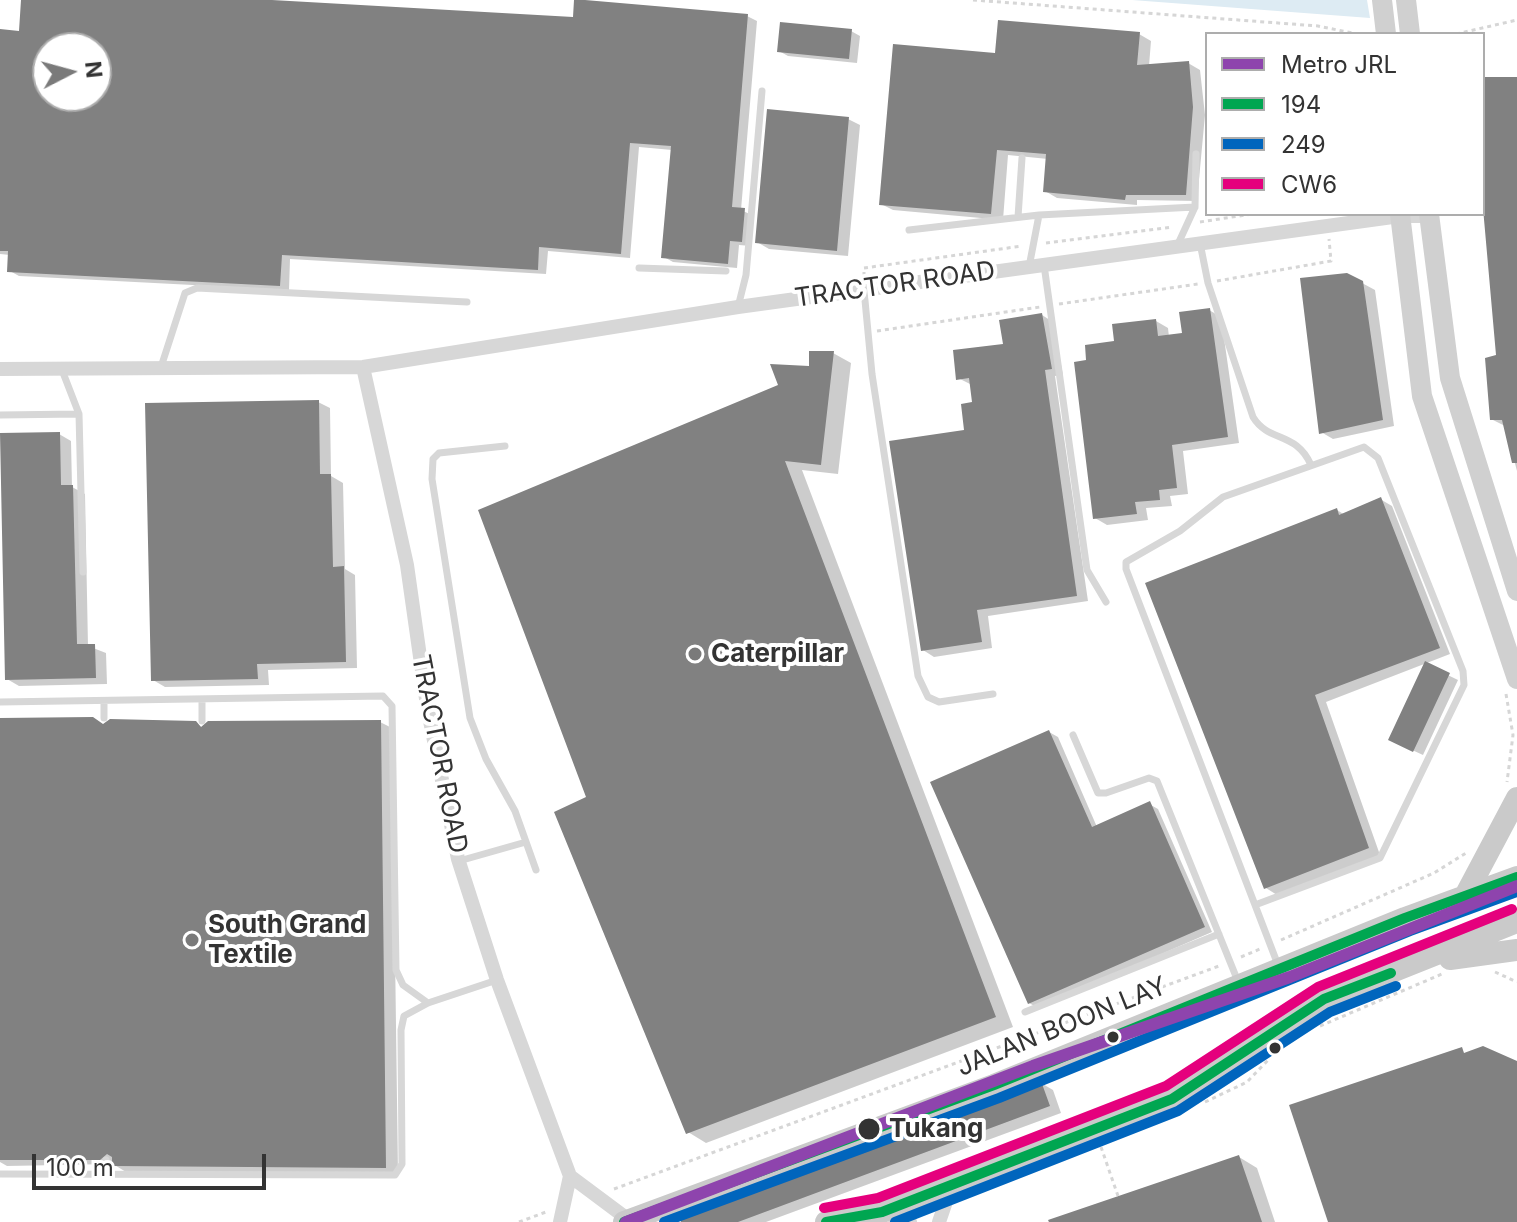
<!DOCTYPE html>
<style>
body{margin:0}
#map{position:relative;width:1517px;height:1222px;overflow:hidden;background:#fff;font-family:Inter,sans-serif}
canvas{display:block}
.legend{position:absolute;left:1205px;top:32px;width:280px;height:184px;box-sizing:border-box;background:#fff;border:2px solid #adadad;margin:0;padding:10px 14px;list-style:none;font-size:24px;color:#333}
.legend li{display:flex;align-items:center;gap:16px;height:40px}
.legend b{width:40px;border:2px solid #adadad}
.north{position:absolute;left:32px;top:32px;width:80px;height:80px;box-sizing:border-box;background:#fff;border:2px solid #adadad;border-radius:50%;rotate:84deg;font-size:22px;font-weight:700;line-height:32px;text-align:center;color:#333}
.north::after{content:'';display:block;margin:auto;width:28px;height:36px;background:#7a7a7a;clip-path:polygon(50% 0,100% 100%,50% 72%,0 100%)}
.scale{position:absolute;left:32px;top:1154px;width:234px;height:36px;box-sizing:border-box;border:4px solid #333;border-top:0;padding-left:10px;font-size:24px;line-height:28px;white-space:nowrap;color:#333;-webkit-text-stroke:6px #fff;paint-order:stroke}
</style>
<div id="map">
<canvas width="1517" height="1222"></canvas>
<ul class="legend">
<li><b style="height:10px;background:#8e44ad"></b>Metro JRL</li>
<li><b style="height:10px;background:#00a651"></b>194</li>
<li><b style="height:10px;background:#0065bd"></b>249</li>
<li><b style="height:10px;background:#e5007d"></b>CW6</li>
</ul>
<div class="north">N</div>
<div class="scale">100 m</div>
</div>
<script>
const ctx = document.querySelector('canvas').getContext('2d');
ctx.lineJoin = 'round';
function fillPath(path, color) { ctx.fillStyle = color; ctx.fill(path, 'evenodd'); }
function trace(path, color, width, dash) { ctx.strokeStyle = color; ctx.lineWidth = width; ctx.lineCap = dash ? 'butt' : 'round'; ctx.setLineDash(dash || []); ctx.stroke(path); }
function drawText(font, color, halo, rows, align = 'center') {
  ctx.font = font + ' Inter,sans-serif'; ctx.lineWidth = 8; ctx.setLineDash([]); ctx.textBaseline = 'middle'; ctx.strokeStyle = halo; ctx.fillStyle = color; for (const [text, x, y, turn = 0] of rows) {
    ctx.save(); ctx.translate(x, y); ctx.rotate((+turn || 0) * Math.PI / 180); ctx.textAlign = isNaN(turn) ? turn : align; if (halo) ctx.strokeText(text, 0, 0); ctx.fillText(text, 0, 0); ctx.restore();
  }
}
fillPath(new Path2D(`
 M1132,0H1367L1370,18Z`), '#ddebf3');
fillPath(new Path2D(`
 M23,0H237L574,19L747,16L757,21L741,210L754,216L751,246L739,245L737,268L673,262L664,257L672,150L639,147L630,258L548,251L546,274L290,259L289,290L19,276L10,271V255L0,254V51L21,33ZM48,48H96V96H48Z
 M851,31L860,36L857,63L788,56L779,51Z
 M1139,34L1151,41L1149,66L1188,63L1200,70L1205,115L1197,201L1137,200V205L1057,198L1045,191L1048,159L1008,155L1003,220L893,210L881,204L997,56Z
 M1483,80H1517V471L1505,426L1491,419L1498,356L1483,186Z
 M848,119L860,125L848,256L769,249L757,242Z
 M1362,283L1375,290L1394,426L1333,439L1321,432Z
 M1209,310L1221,317L1239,443L1183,451L1188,494L1170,496L1172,506L1146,508L1148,520L1107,525L1095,518L1089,362L1156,321L1168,328L1169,337L1184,334Z
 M1042,315L1053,322L1063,375L1055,376L1088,601L988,616L992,648L934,657L923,650L974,404L972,385L958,378L1006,346Z
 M833,353L851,363L838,474L802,470L1013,1027L706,1143L688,1132L589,798L781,386Z
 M318,402L330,408L331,476L343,483L345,569L355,575L357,668L268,670L269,685L165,687L153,680Z
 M59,434L71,441L72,487L85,494L88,646L106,653L107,684L19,686L7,679Z
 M1380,499L1392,506L1450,654L1326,702L1380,855L1277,895L1266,888L1337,510L1345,515Z
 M1425,664L1458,680L1423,755L1399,744Z
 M0,720L104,726L195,723L203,728L380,722L392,728L398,1174L126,1172L113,1164L7,1166L0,1162Z
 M1049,732L1058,737L1097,827L1149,804L1158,809L1212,932L1038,1008L1029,1003Z
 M1041,1083L1053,1090L1061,1113L766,1222H683Z
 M1239,1157L1257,1168L1275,1222H1048Z`), '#0003');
fillPath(new Path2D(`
 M21,0H272L573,17L574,0H585L748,14L732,207L745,208L742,242L730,241L728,264L661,258L671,146L630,143L621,254L539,247L538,270L282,255L280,286L7,272L8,251H0V29L19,31ZM48,48H96V96H48Z
 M998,20L1140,32L1137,65L1189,61L1193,107L1186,195H1126L1125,200L1043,192L1046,154L997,150L991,214L879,205L893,44L995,53Z
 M780,22L852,29L849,59L777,52Z
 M1483,77H1517V463H1512L1502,420H1490L1485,358L1496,355L1483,208Z
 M767,109L849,117L837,251L755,243Z
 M1347,273L1363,281L1383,420L1319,434L1300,278Z
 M1210,308L1228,437L1172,445L1177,488L1159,490L1160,500L1135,502L1137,514L1093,519L1074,362L1086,360L1085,345L1114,341L1112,324L1156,319L1158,336L1182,333L1179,312Z
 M1042,313L1052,369L1045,370L1077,596L977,610L982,642L921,651L889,441L964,430L961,404L972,402L969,378L956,380L953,350L1003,344L999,320Z
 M809,351H834L821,465L785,461L996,1017L686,1134L554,812L586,797L478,510L778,385L770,364L809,366Z
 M319,400L320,474H331L333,567L344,566L346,662L257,664L258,679L151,681L145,403Z
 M60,432L61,485H73L77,644H95L96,678L5,680L0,433Z
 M1381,497L1440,648L1315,695L1369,848L1264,889L1145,583L1337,508L1339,515Z
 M1425,661L1450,673L1413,752L1388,740Z
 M93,717L103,724L110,719L196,721L201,727L208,721L381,720L386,1168L112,1166V1157L107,1154L100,1160H0V718Z
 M1049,730L1092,827L1150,801L1205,927L1028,1004L930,782Z
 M1483,1046L1517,1061V1222H1328L1289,1105L1462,1047L1464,1053Z
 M1041,1081L1050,1106L738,1222H681L679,1216Z
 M1239,1155L1262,1222H1049L1048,1220Z`), '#818181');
trace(new Path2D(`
 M973,0L1318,26L1357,34
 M1456,34L1517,20
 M1200,222L1252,214
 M1046,243L1173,227
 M864,276V268L1022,246
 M1217,281L1331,261L1329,239
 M1059,304L1198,284
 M877,331L1040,307
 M1506,694L1513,735L1507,782
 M1281,940L1434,873L1466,853
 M1241,957L1260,949
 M1495,972L1517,982
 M1320,1026L1442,974
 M1205,1102L1247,1082L1270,1058
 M1101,1147L1118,1196
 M614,1189L1219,966
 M519,1222L546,1212`), '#d6d6d6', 3, [4, 4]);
trace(new Path2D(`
 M1018,217L1022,158
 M909,230L1039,215L1195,207
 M1200,243L1208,283L1253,417C1269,443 1296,431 1311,465
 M1178,244L1195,207L1196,154
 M1044,265L1087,570L1106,602
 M1029,267L1039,215
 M639,268L726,271
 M864,290L872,374L918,676L928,697L939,702L993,694
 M738,307L746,275L762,91
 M161,367L185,293L197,288L467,302
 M62,370L79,414L83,572
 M0,415L79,414
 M505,446L439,453L433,459L432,479L470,718L486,759L515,811L536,870
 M202,699V721
 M104,701V718
 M0,702L383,696L392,706L396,970L403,985L428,1003
 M1073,735L1098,793H1106L1149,778L1157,781L1239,984
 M459,861L526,842
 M1255,905L1380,858L1464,685L1463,671L1378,458L1364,447L1223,497L1180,531L1126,562V569L1255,905L1278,965
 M1025,1012L1219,934
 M106,1160V1174
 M0,1174L395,1175L402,1164L401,1030L404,1016L428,1003L497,980`), '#d7d7d7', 7);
trace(new Path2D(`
 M363,367L407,565L427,706L458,859L497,980L570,1176L629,1220
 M0,369L363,367L738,307L1400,216H1429
 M882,1212L910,1222
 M560,1222L570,1176
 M939,1222L952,1184`), '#d7d7d7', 14);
trace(new Path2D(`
 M1382,0L1386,34
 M1406,0L1410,34
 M1400,214L1422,396L1517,679
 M1429,214L1450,378L1517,591`), '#d0d0d0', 20);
trace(new Path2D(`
 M1465,896L1517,798
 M1450,959L1517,950
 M624,1222L994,1085L1405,918L1517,877
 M826,1222L882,1212L1172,1099L1324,999L1517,922`), '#cacaca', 22);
trace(new Path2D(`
 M624,1222L994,1085L1405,918L1517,877
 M826,1222L882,1212L1172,1099L1324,999L1391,973`), '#00a651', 10);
trace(new Path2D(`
 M664,1222L999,1098L1410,931L1517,892
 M895,1222L1178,1111L1330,1012L1396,986`), '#0065bd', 10);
trace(new Path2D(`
 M824,1208L878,1198L1166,1086L1318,987L1512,909`), '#e5007d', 10);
trace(new Path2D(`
 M626,1222L1033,1066L1290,977L1517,886`), '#8e44ad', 12);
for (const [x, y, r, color] of [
 [695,654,8,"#7a7a7a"],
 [192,940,8,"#7a7a7a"],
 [1113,1037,7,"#333"],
 [1275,1048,7,"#333"],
 [869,1129,12,"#333"]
]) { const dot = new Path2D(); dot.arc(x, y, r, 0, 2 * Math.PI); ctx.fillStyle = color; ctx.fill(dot); trace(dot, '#fff', 3); }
drawText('26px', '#333', '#fff', [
 ["TRACTOR ROAD",895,285,-8],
 ["TRACTOR ROAD",439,754,79],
 ["JALAN BOON LAY",1062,1027,-22]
]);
drawText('bold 26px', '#333', '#fff', [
 ["Caterpillar",711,654],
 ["South Grand",208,925],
 ["Textile",208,955]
], 'left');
drawText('bold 26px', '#333', '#fff', [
 ["Tukang",889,1129]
], 'left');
</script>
